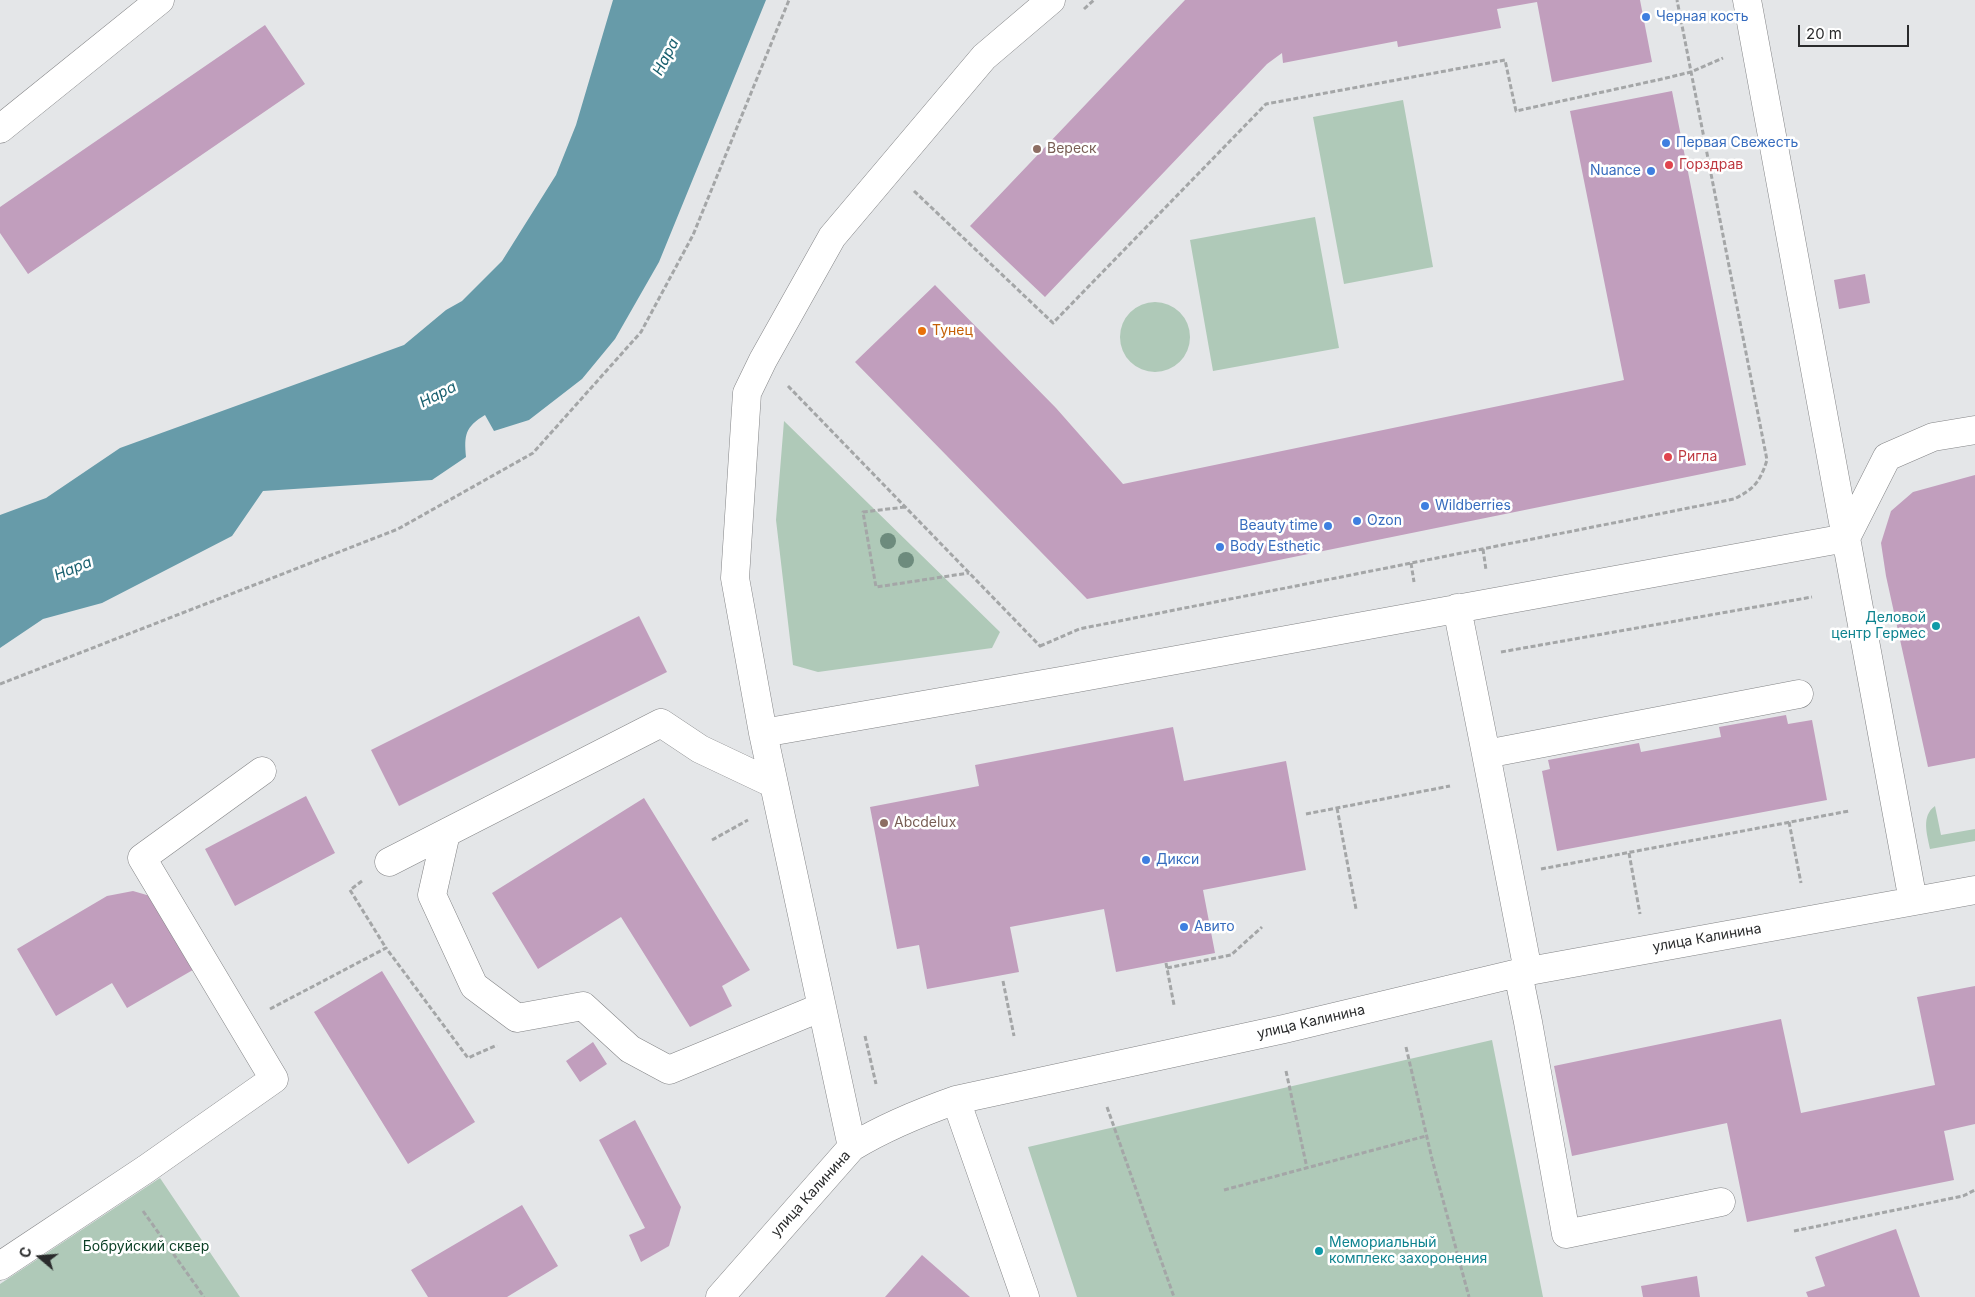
<!DOCTYPE html>
<meta charset="utf-8">
<style>
body{margin:0}
#map{position:relative;width:1975px;height:1297px;overflow:hidden;background:#e4e6e8;font-family:Inter,sans-serif}
canvas{display:block}
.north{position:absolute;left:15px;top:1232px;width:50px;height:50px;-webkit-text-stroke:4px #fff;paint-order:stroke;rotate:288deg;font-size:14px;font-weight:700;line-height:20px;text-align:center;color:#2a2b2c}
.north::after{content:'';display:block;margin:auto;width:18px;height:22px;background:#2a2b2c;clip-path:polygon(50% 0,100% 100%,50% 72%,0 100%)}
.scale{position:absolute;left:1798px;top:25px;width:111px;height:22px;box-sizing:border-box;border:2px solid #2a2b2c;border-top:0;padding-left:6px;font-size:15px;line-height:18px;white-space:nowrap;color:#2a2b2c;-webkit-text-stroke:4px #fff;paint-order:stroke}
</style>
<div id="map">
<canvas width="1975" height="1297"></canvas>
<div class="north">С</div>
<div class="scale">20 m</div>
</div>
<script>
const ctx = document.querySelector('canvas').getContext('2d');
ctx.lineJoin = 'round';
function fillPath(path, color) { ctx.fillStyle = color; ctx.fill(path, 'evenodd'); }
function trace(path, color, width, dash) { ctx.strokeStyle = color; ctx.lineWidth = width; ctx.lineCap = dash ? 'butt' : 'round'; ctx.setLineDash(dash || []); ctx.stroke(path); }
function drawText(font, color, halo, rows, align = 'center') {
  ctx.font = font + ' Inter,sans-serif'; ctx.lineWidth = 5; ctx.setLineDash([]); ctx.textBaseline = 'middle'; ctx.strokeStyle = halo; ctx.fillStyle = color; for (const [text, x, y, turn = 0] of rows) {
    ctx.save(); ctx.translate(x, y); ctx.rotate((+turn || 0) * Math.PI / 180); ctx.textAlign = isNaN(turn) ? turn : align; if (halo) ctx.strokeText(text, 0, 0); ctx.fillText(text, 0, 0); ctx.restore();
  }
}
fillPath(new Path2D(`
 M1403,100L1433,267L1344,284L1313,117Z
 M1315,217L1339,348L1213,371L1190,240Z
 M1120 337a35 35 0 1 1 70 0a35 35 0 1 1-70 0Z
 M784,421L1000,632L992,648L818,672L793,665L776,520Z
 M1935,806L1941,835L1975,829V841L1930,849C1927,834 1921,816 1935,806Z
 M1492,1040L1543,1297H1077L1028,1147Z
 M160,1178L240,1297H0V1284Z`), '#afc9b8');
fillPath(new Path2D(`
 M613,0H766L659,262L615,339L582,379L529,420L494,431L485,415C465,427 464,435 466,457L432,480L263,491L232,536L102,603L43,619L0,648V515L46,498L120,448L404,345L446,310L462,301L502,261L556,175L576,125Z`), '#679ba9');
fillPath(new Path2D(`
 M1185,0H1640L1652,62L1552,82L1537,2L1497,9L1501,28L1398,47L1397,41L1283,63L1282,53L1267,64L1045,297L970,226Z
 M265,25L305,84L28,274L0,233V207Z
 M1672,91L1746,465L1087,599L855,362L935,285L1056,408L1123,484L1624,380L1570,111Z
 M1865,274L1870,303L1839,309L1834,280Z
 M1975,475V758L1928,767L1886,576L1881,543L1891,511L1913,492Z
 M639,616L667,672L399,806L371,750Z
 M1786,715L1788,724L1812,720L1827,800L1557,851L1542,771L1550,769L1548,760L1639,743L1641,752L1721,737L1719,727Z
 M1173,727L1184,781L1286,761L1306,870L1203,890L1215,953L1116,972L1104,909L1010,927L1019,972L927,989L919,945L897,949L870,807L979,786L975,765Z
 M306,796L335,853L235,906L205,849Z
 M644,798L750,970L722,986L732,1006L690,1027L621,917L538,969L492,893Z
 M133,891L157,898L198,967L127,1008L112,983L56,1016L17,949L107,896Z
 M382,971L475,1122L408,1164L314,1012Z
 M1975,986V1124L1944,1131L1954,1180L1747,1222L1727,1123L1572,1156L1554,1066L1781,1019L1801,1113L1935,1085L1917,997Z
 M593,1042L607,1064L580,1082L566,1061Z
 M635,1120L681,1207L669,1246L641,1262L629,1235L645,1228L599,1140Z
 M522,1205L558,1266L507,1297H428L411,1270Z
 M1896,1229L1920,1297H1808L1806,1292L1825,1286L1815,1257Z
 M922,1255L970,1297H885Z
 M1697,1276L1700,1297H1643L1641,1286Z`), '#c19ebd');
const minor = new Path2D(`
 M0,129L160,0
 M1457,608L1486,754
 M763,733L1072,679L1846,538L1747,0
 M446,833L432,895L474,986L517,1018L583,1006L630,1049L669,1070L822,1007
 M389,862L661,723L700,749L774,784
 M1913,901L1846,538L1887,457L1933,437L1975,430
 M1528,971L1486,754L1799,694
 M1518,973L1528,1022L1566,1234L1721,1202
 M956,1100L1025,1297
 M852,1147L763,733L735,578L747,393L763,360L832,237L984,57L1051,0
 M0,1266L146,1169L274,1079L142,858L262,771
 M720,1297L852,1147C885,1127 919,1113 956,1100L1284,1029L1518,973L1975,890`);
trace(minor, '#838486', 29);
trace(new Path2D(`
 M1084,9L1094,0
 M914,191L1053,323L1266,104L1505,60L1516,111L1662,79L1691,72L1723,58
 M788,386L1041,647
 M905,507L863,512L876,587L969,573
 M1483,549L1486,570
 M1411,563L1414,582
 M1040,646L1079,629L1734,499C1754,489 1760,482 1767,460L1677,0
 M1501,652L1812,597
 M0,684L398,529L533,453L641,332L693,235L789,0
 M1337,808L1356,909
 M1306,814L1450,786
 M1789,822L1801,883
 M712,840L748,820
 M1629,853L1640,914
 M1541,869L1849,811
 M362,881L350,890L386,948
 M1166,963L1174,1005
 M1167,968L1231,955L1262,927
 M1003,981L1014,1036
 M270,1009L386,948L468,1058L497,1045
 M865,1036L876,1084
 M1406,1047L1432,1159L1469,1297
 M1286,1071L1307,1168
 M1107,1107L1174,1297
 M1224,1190L1426,1136
 M143,1211L204,1297
 M1794,1231L1963,1196L1975,1190`), '#a4a6a7', 3, [5, 2.5]);
trace(minor, '#fff', 28);
ctx.fillStyle = '#6d8b7d';
for (const [x, y] of [
 [888,541],
 [906,560]
]) { ctx.beginPath(); ctx.arc(x, y, 8, 0, 2 * Math.PI); ctx.fill(); }
for (const [x, y, r, color] of [
 [1646,17,5,"#3f7fe0"],
 [1666,143,5,"#3f7fe0"],
 [1037,149,5,"#8d6e63"],
 [1669,165,5,"#e0444e"],
 [1651,171,5,"#3f7fe0"],
 [922,331,5,"#e8710a"],
 [1668,457,5,"#e0444e"],
 [1425,506,5,"#3f7fe0"],
 [1357,521,5,"#3f7fe0"],
 [1328,526,5,"#3f7fe0"],
 [1220,547,5,"#3f7fe0"],
 [1936,626,5,"#0f9aa8"],
 [884,823,5,"#8d6e63"],
 [1146,860,5,"#3f7fe0"],
 [1184,927,5,"#3f7fe0"],
 [1319,1251,5,"#0f9aa8"]
]) { const dot = new Path2D(); dot.arc(x, y, r, 0, 2 * Math.PI); ctx.fillStyle = color; ctx.fill(dot); trace(dot, '#fff', 2); }
drawText('14px', '#366cbe', '#fff', [
 ["Черная кость",1656,17],
 ["Первая Свежесть",1676,143],
 ["Nuance",1641,171,"right"],
 ["Wildberries",1435,506],
 ["Ozon",1367,521],
 ["Beauty time",1318,526,"right"],
 ["Body Esthetic",1230,547],
 ["Дикси",1156,860],
 ["Авито",1194,927]
], 'left');
drawText('14px', '#785e54', '#fff', [
 ["Вереcк",1047,149],
 ["Abcdelux",894,823]
], 'left');
drawText('14px', '#be3a42', '#fff', [
 ["Горздрав",1679,165],
 ["Ригла",1678,457]
], 'left');
drawText('14px', '#c56008', '#fff', [
 ["Тунец",932,331]
], 'left');
drawText('14px', '#0d838f', '#fff', [
 ["Деловой",1926,618],
 ["центр Гермес",1926,634],
 ["Мемориальный",1329,1243,"left"],
 ["комплекс захоронения",1329,1259,"left"]
], 'right');
drawText('14px', '#2a2b2c', '#fff', [
 ["улица Калинина",1707,938,-10],
 ["улица Калинина",1311,1022,-13],
 ["улица Калинина",811,1194,-48]
]);
drawText('14px', '#0c4026', '#fff', [
 ["Бобруйский сквер",146,1247]
]);
drawText('italic 15px', '#19606f', '#fff', [
 ["Нара",666,57,-63],
 ["Нара",438,395,-27],
 ["Нара",73,569,-22]
]);
</script>
